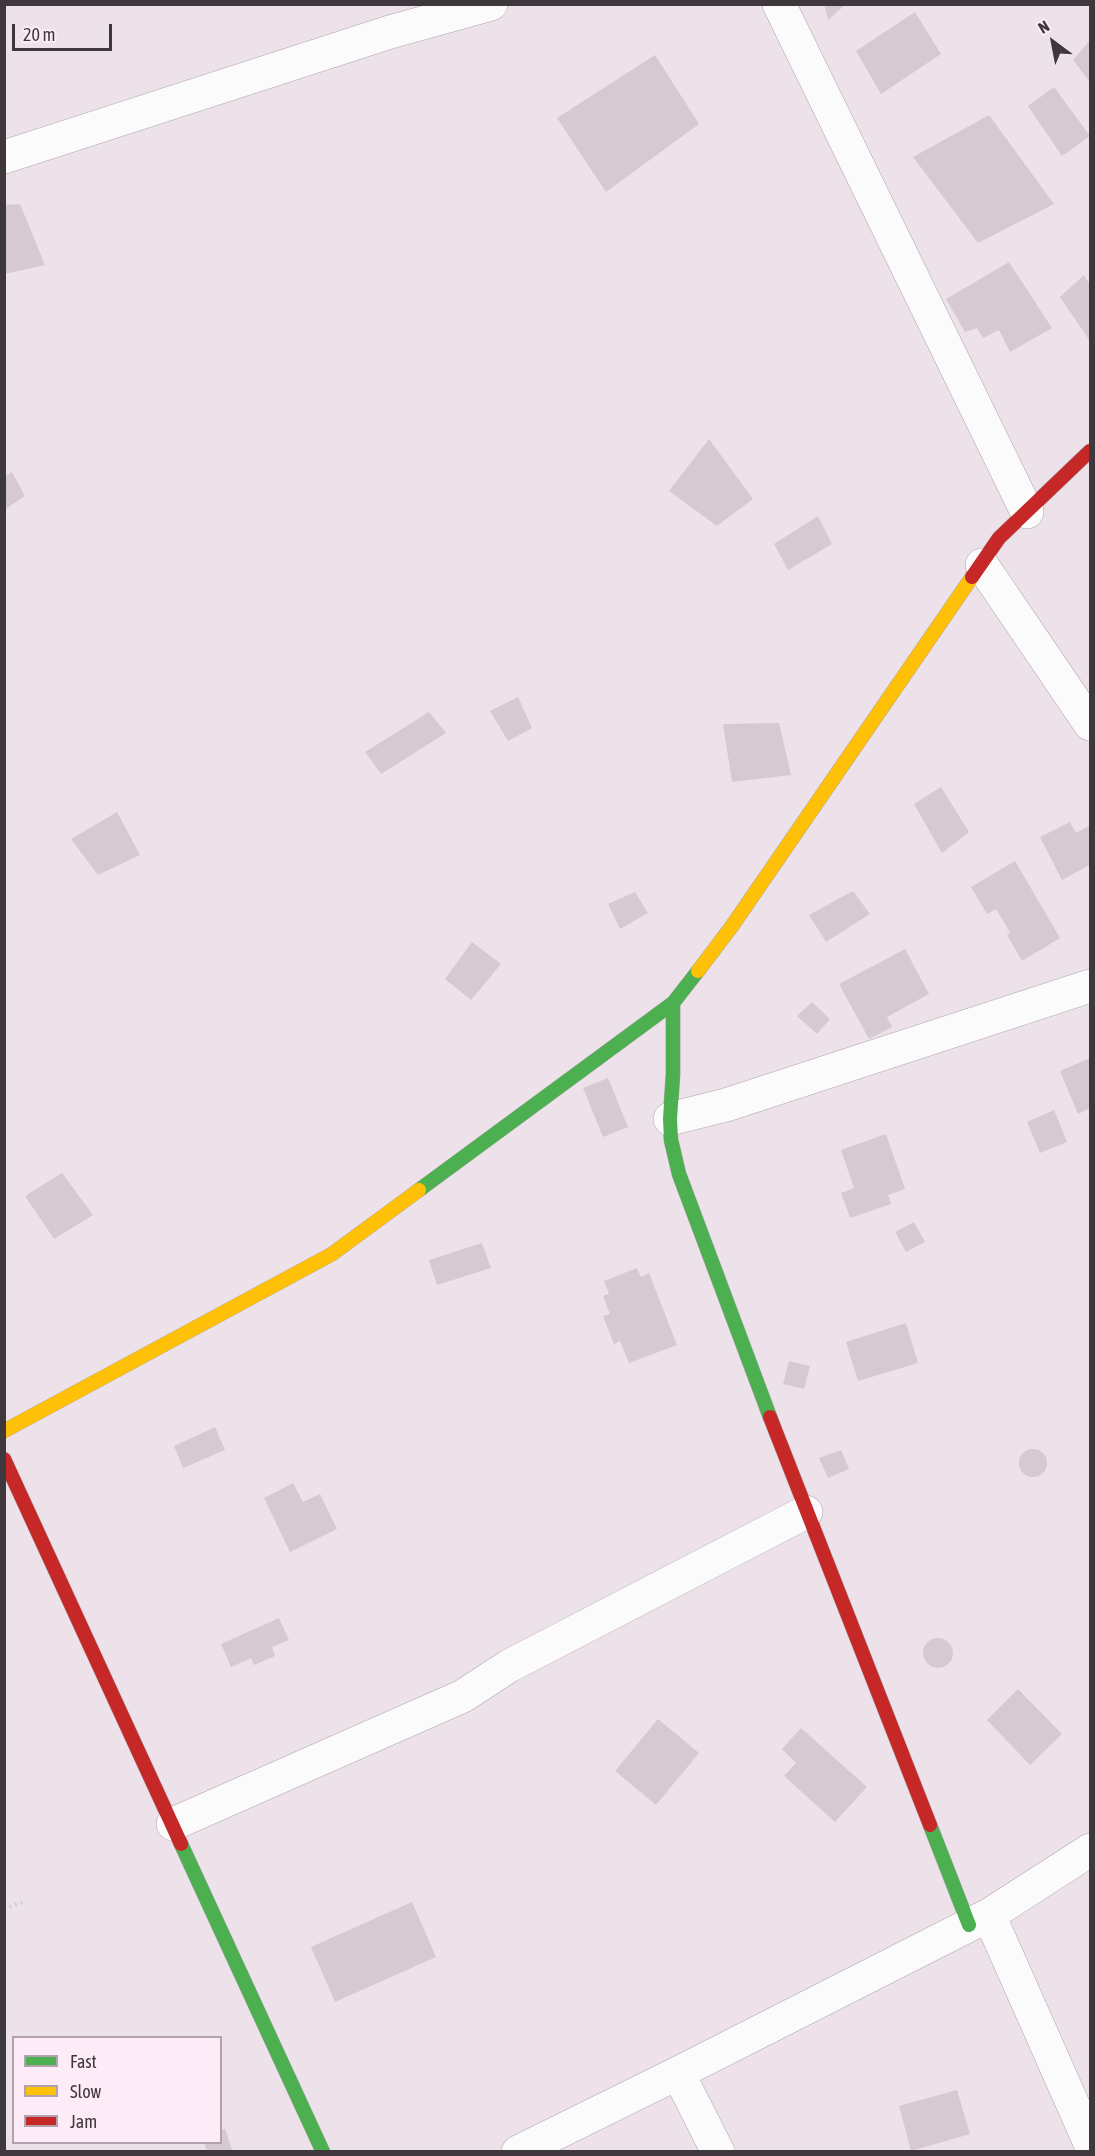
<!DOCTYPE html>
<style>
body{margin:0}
#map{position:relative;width:1095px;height:2156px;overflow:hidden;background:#ede2ea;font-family:"Asap Condensed",sans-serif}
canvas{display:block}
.frame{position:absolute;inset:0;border:6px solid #3e373c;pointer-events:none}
.legend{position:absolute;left:12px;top:2036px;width:210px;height:108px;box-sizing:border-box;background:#feebf8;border:2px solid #b1a3ad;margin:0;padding:8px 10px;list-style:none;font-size:18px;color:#3e373c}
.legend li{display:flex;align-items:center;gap:12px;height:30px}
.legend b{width:30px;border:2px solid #b1a3ad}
.north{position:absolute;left:1023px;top:12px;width:60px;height:60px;-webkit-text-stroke:4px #feebf8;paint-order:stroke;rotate:328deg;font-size:16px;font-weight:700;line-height:24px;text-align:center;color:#3e373c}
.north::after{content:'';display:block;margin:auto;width:21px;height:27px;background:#3e373c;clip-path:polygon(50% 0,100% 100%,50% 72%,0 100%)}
.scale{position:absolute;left:12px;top:24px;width:100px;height:27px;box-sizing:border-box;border:3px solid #3e373c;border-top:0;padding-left:8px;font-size:18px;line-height:21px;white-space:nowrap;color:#3e373c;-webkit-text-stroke:4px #feebf8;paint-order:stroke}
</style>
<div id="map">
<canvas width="1095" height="2156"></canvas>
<div class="frame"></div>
<ul class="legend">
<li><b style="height:8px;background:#4caf50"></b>Fast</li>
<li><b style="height:8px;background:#ffc107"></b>Slow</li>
<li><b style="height:8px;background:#c62828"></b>Jam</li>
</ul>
<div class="north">N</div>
<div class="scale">20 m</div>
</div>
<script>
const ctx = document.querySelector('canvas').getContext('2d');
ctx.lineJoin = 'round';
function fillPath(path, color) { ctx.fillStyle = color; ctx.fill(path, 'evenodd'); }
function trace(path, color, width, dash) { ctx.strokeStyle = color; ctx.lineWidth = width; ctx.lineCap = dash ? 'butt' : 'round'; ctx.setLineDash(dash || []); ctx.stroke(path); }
fillPath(new Path2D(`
 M824,4H846L828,20Z
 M915,12L941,54L881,94L856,51Z
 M1090,40V82L1073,60Z
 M655,55L699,124L606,192L557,118Z
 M1054,87L1090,136L1062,156L1028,106Z
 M989,115L1054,204L978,243L913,157Z
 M20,204L45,265L4,274V205Z
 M1009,262L1052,328L1010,352L999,330L983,338L977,328L965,332L946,299Z
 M1084,275L1090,285V341L1060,297Z
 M709,439L753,499L717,526L669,491Z
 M12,472L25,496L4,510V477Z
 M818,516L832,544L788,570L774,544Z
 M518,697L532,728L508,741L490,711Z
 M429,712L446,733L381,774L365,752Z
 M779,723L791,775L732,782L723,724Z
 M941,787L969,832L942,853L914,804Z
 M117,812L140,855L98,875L71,839Z
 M1070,822L1076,833L1090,825V865L1062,880L1040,837Z
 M1015,861L1060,938L1022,961L1007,935L1010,932L996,909L987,914L971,887Z
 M853,891L870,914L826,942L809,915Z
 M635,892L648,913L620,929L608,904Z
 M472,942L501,964L471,1000L445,979Z
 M905,949L929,994L887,1017L892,1027L869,1039L839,984Z
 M812,1002L830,1019L817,1034L797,1016Z
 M1090,1058V1108L1078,1114L1060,1071Z
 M608,1078L628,1127L603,1137L583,1088Z
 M1054,1110L1067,1142L1040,1153L1027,1122Z
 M886,1134L905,1189L888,1195L891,1204L850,1218L841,1193L854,1188L841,1150Z
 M62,1173L93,1215L54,1239L25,1196Z
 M914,1222L925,1242L906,1252L895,1232Z
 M482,1243L491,1268L437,1285L429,1260Z
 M637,1268L641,1277L649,1273L677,1345L629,1363L620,1341L614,1344L603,1316L610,1314L603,1296L609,1294L604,1281Z
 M906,1323L918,1363L858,1381L846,1342Z
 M789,1361L810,1366L804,1389L783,1384Z
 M215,1427L225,1450L183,1468L174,1446Z
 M1019 1463a14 14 0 1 1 28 0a14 14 0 1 1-28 0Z
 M841,1450L849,1469L828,1478L819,1458Z
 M293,1483L303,1502L320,1494L337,1529L290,1552L264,1498Z
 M279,1618L289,1640L272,1647L275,1656L254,1665L251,1658L231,1667L221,1644Z
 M923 1653a15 15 0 1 1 30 0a15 15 0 1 1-30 0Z
 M1018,1689L1062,1734L1030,1765L987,1720Z
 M658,1719L699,1753L656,1805L615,1771Z
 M801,1728L867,1787L835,1822L784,1776L796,1763L782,1749Z
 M412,1902L436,1957L335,2002L311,1947Z
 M957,2090L970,2134L911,2151L899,2106Z
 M225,2129L233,2152H207L204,2142H220V2130Z`), '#d6c9d2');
const street = new Path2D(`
 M779,4L1027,512
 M4,157L390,32L491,4
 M982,565L1090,724
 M670,1119L726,1105L1090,986
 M173,1824L463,1696L509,1666L806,1512
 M989,1915L1090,2143
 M678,2073L718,2152
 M518,2152L678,2073L989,1915L1090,1850`);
const fast = new Path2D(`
 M673,1003V1074L670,1119L671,1140L679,1174L770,1417
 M419,1190L673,1003L698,971
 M930,1825L969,1925
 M181,1844L323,2152`);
const slow = new Path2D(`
 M698,971L732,926L972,577
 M4,1431L332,1254L419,1190`);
const jam = new Path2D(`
 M972,577L999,538L1090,451
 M770,1417L930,1825
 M4,1459L181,1844`);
trace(street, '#ada4aa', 34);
trace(fast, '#ada4aa', 15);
trace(slow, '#ada4aa', 15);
trace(jam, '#ada4aa', 15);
trace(new Path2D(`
 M4,1909L23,1902`), '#cac7ca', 4, [1.5, 4.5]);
trace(street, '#fcfbfc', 33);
trace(fast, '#4caf50', 14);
trace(slow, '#ffc107', 14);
trace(jam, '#c62828', 14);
</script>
